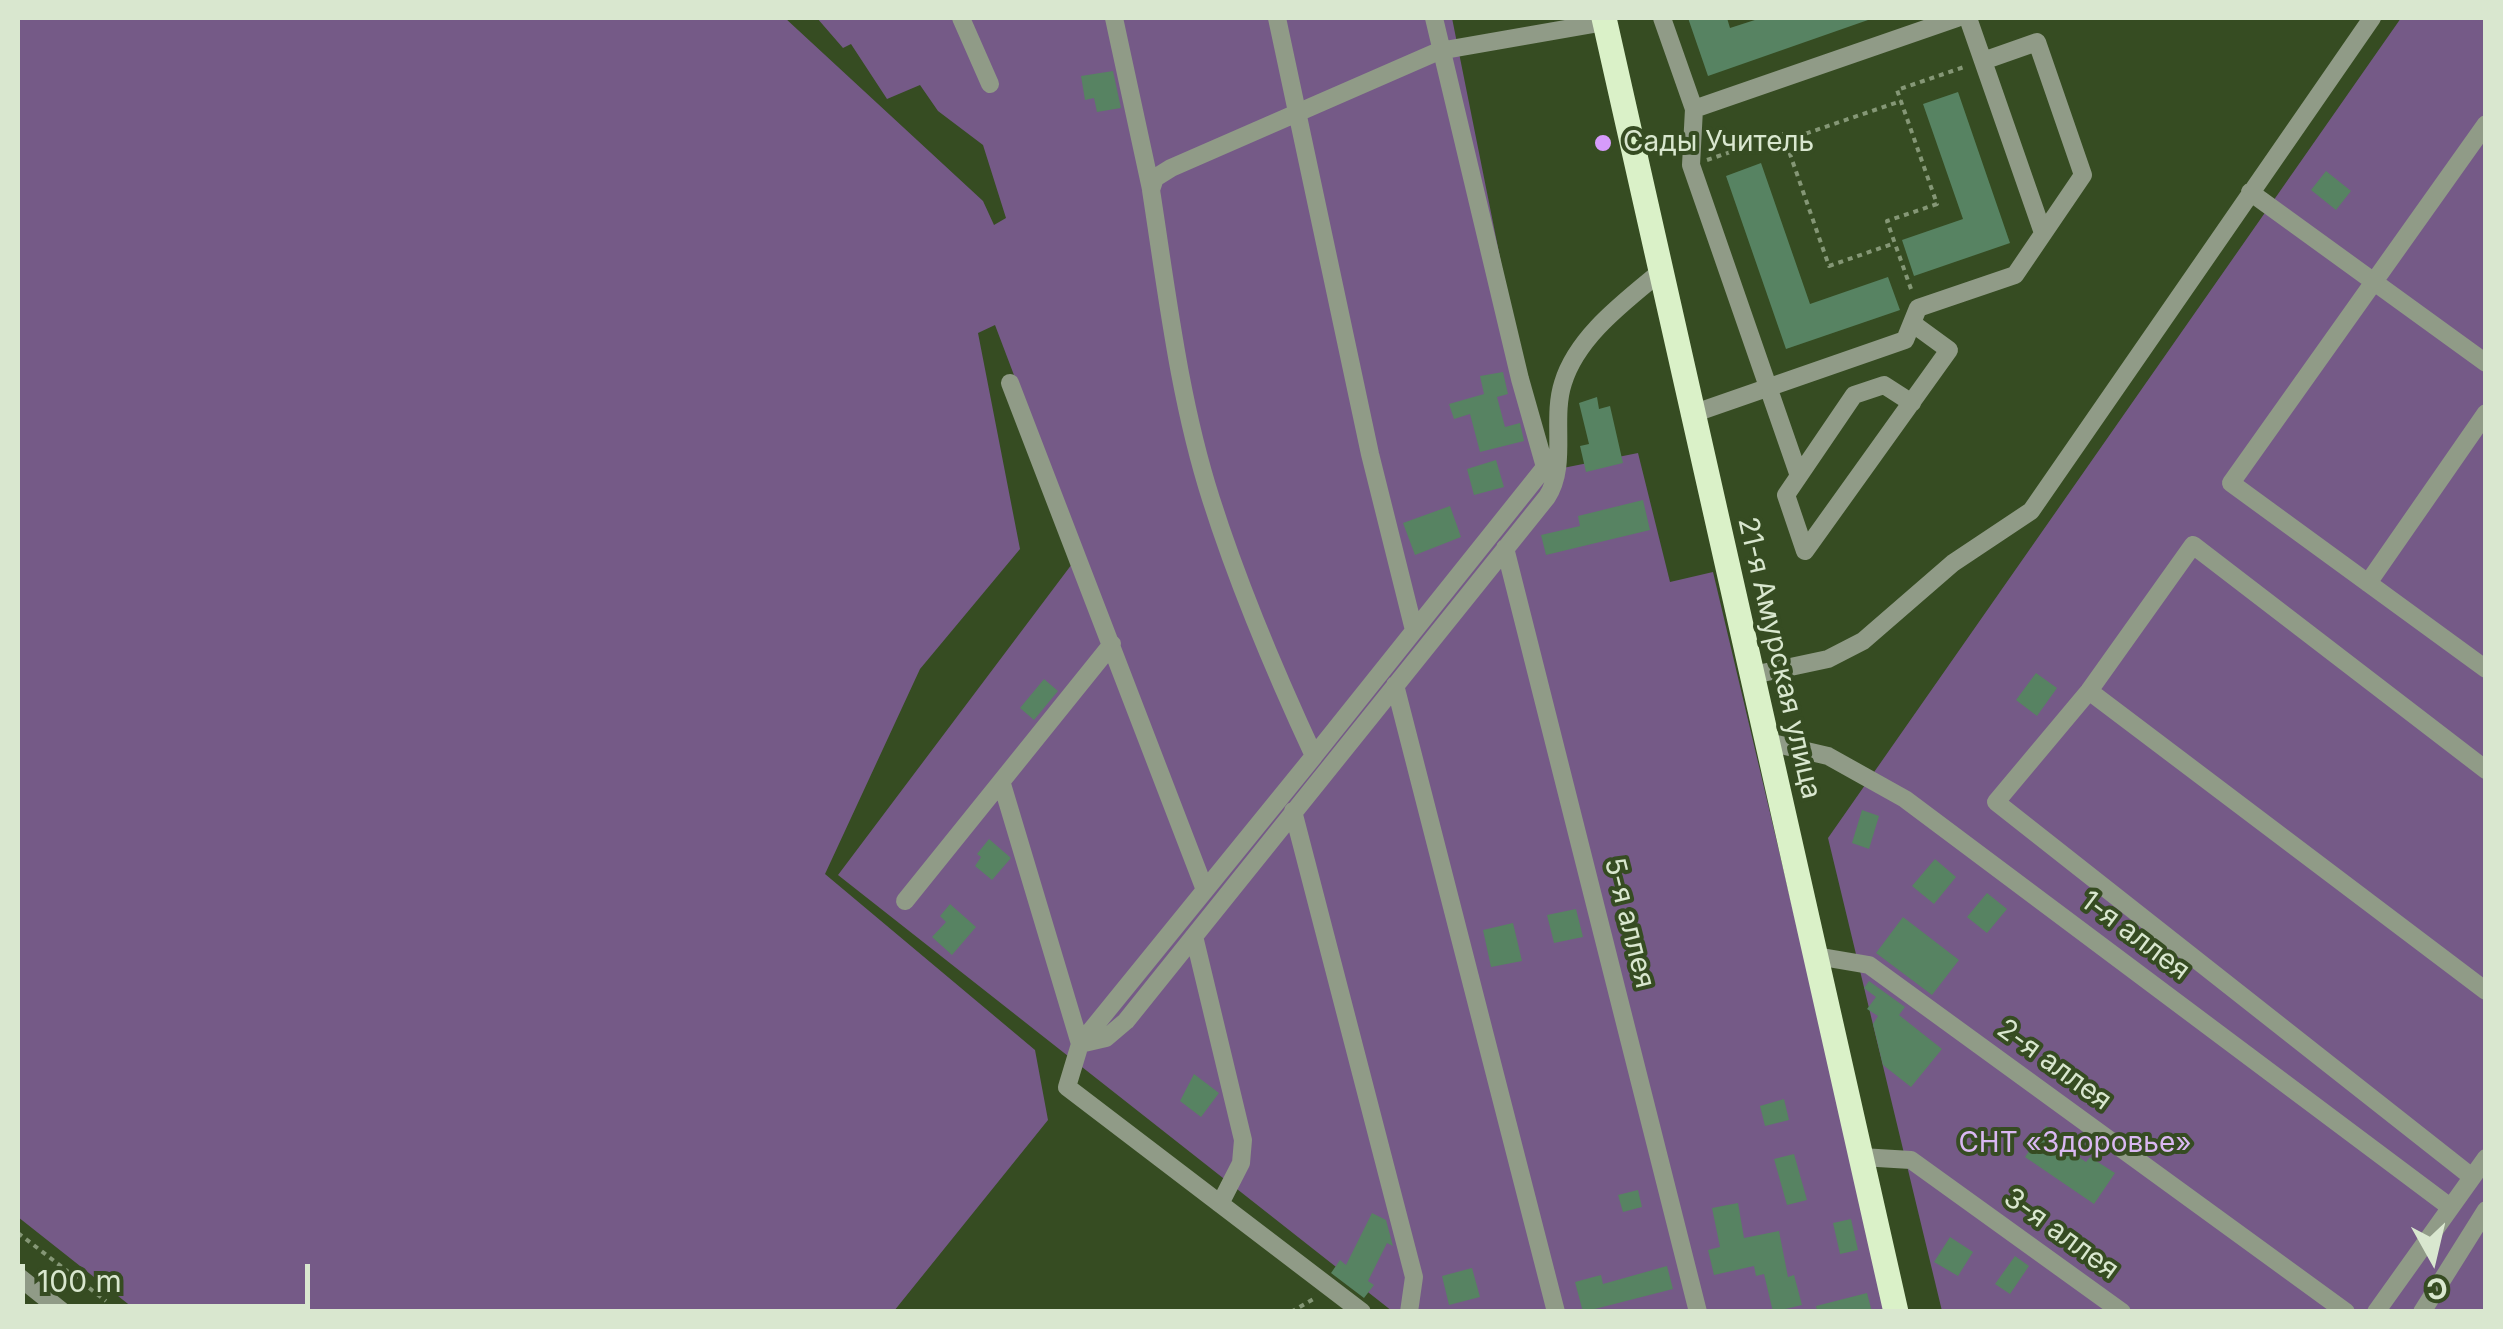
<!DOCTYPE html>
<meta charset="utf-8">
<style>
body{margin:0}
#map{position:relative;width:2503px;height:1329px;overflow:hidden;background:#364c22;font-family:Inter,sans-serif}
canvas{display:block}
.frame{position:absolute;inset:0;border:20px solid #d9e7cf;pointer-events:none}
.north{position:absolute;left:2383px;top:1209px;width:100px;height:100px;-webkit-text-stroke:8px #364c22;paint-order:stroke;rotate:172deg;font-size:28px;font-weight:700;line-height:40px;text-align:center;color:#d9e7cf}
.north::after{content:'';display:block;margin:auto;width:35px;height:45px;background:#d9e7cf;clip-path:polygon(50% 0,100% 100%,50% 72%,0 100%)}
.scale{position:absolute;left:20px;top:1264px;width:290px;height:45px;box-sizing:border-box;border:5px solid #d9e7cf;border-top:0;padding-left:12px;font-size:30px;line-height:35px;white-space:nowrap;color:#d9e7cf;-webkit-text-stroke:8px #364c22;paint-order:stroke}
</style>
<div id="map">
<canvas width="2503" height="1329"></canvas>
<div class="frame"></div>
<div class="north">С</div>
<div class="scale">100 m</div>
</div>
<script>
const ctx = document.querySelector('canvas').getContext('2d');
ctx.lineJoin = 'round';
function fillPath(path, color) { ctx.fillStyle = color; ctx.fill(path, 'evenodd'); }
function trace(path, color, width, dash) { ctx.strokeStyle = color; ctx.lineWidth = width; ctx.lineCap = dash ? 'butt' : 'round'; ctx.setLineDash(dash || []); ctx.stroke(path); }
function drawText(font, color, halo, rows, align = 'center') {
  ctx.font = font + ' Inter,sans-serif'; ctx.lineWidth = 8; ctx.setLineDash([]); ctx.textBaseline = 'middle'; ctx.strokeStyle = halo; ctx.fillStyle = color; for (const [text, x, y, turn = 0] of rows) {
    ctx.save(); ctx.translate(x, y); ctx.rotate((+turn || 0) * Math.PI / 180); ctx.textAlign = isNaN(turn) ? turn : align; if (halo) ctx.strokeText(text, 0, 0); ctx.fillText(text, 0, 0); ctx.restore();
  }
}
fillPath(new Path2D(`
 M18,18H785L983,201L994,225L1006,218L983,145L938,111L920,85L887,99L851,44L843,48L817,18H1452L1543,472L1638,453L1670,582L1713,572L1888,1311H1392L838,875L1081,552L995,325L978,333L1020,549L920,669L825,874L1035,1050L1048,1120L894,1311H137L18,1217Z
 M2401,18H2485V1311H1942L1828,838Z`), '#755a87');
fillPath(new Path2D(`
 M1688,18H1727L1730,28L1761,18L1868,20L1708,76Z
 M1113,71L1121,108L1097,112L1094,98L1085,100L1081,76Z
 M1958,92L2010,243L1914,276L1902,240L1963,219L1923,104Z
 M1761,163L1810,304L1888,277L1900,310L1786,349L1726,176Z
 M2326,171L2351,191L2336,210L2311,190Z
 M1503,372L1508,394L1497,397L1505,427L1520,423L1524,441L1480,452L1470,414L1454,419L1449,404L1484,394L1480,376Z
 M1597,397L1599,409L1610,406L1623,463L1586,472L1580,446L1589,444L1579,403Z
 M1496,460L1504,487L1474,495L1467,469Z
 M1643,500L1650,530L1546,555L1541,535L1580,526L1578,516Z
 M1450,506L1461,537L1415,555L1403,523Z
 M2036,673L2057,688L2037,716L2016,700Z
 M1044,679L1058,691L1034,720L1020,708Z
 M1862,810L1879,816L1869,849L1852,843Z
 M989,839L1011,858L992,880L975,866L981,857L977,854Z
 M1935,859L1956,877L1934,904L1912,886Z
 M1987,893L2007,909L1987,933L1967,917Z
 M950,904L976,927L952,955L932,937L946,922L940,916Z
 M1576,909L1583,937L1554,943L1547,915Z
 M1903,917L1959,960L1932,995L1876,953Z
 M1513,923L1522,961L1491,967L1483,930Z
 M1869,981L1905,1007L1899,1015L1942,1049L1911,1087L1883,1065L1873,1024L1878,1016L1867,1009L1876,997L1864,988Z
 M1194,1074L1219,1093L1201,1117L1180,1101Z
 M1784,1099L1789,1120L1765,1126L1760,1106Z
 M2046,1126L2063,1137L2059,1143L2086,1162L2090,1157L2115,1173L2094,1204L2025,1157Z
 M1794,1154L1807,1200L1787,1205L1774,1159Z
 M1638,1190L1642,1207L1623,1212L1618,1195Z
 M1738,1203L1744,1238L1779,1231L1788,1277L1794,1275L1802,1305L1773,1312L1764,1274L1756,1276L1754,1266L1714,1275L1708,1250L1720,1247L1712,1208Z
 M1372,1213L1386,1220L1393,1246L1387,1243L1368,1281L1374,1285L1364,1298L1331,1273L1340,1260L1346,1265Z
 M1851,1219L1858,1250L1840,1254L1833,1223Z
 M1950,1237L1973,1252L1958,1276L1934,1262Z
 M2015,1256L2029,1266L2010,1294L1995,1284Z
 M1667,1266L1673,1289L1583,1312L1575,1282L1601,1275L1603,1284Z
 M1472,1268L1480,1297L1449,1305L1442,1276Z
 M1867,1293L1872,1312H1817L1816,1306Z`), '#578362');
trace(new Path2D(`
 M1787,140L1901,101
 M1707,160L1783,134L1829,266L1895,243
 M1911,289L1887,221L1937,204L1897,90L1964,67
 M18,1233L106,1301
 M1291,1312L1315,1298`), '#859776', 4, [5, 5]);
trace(new Path2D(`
 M961,18L990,84
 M1114,18L1151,189
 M1277,18L1370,454L1414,630
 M1662,18L1694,109L1691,165L1799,476
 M1968,18L2043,233
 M1694,109L1957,18
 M2486,124L2231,483L2486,669
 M2250,192L2486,363
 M1010,383L1205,890
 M1692,414L1905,340L1918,308L2015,275L2083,175L2037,42L1983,61
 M1505,548L1698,1312
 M1805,551L1949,350L1912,323
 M1805,551L1786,495L1854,395L1884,385L1912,403
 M2368,583L2486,413
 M1753,675L1828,659L1863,641L1953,563L2031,511L2372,18
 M1395,685L1556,1312
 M2089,691L2486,991
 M1768,742L1828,756L1905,799L2450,1207
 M1314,756L1545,467L1520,379L1434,18
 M1002,784L1080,1044L1106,1038L1126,1021L1547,497C1568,465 1551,420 1563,383C1577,337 1623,303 1659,273
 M1293,811L1414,1277L1409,1312
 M905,901L1112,644
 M1194,936L1243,1140L1241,1163L1220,1204
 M1816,956L1869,965L2346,1312
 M1861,1157L1911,1160L2122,1312
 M2472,1177L1996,802L2089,691L2193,545L2486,770
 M18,1276L63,1312
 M1362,1312L1067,1087L1080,1044L1314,756C1275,672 1239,587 1211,499C1179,399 1167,293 1151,190L1155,178L1171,168L1439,51L1605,22
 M2376,1312L2486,1158
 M2422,1312L2486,1210`), '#909b87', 18);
trace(new Path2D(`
 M1604,18L1896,1312`), '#daf1c8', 25);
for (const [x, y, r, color] of [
 [1603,143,10,"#d69bfa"]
]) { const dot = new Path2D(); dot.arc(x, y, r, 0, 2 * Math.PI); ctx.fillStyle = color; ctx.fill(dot); trace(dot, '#364c22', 4); }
drawText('28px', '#d9e7cf', '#364c22', [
 ["Сады Учитель",1623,143]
], 'left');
drawText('28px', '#d9e7cf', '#364c22', [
 ["21-я Амурская улица",1779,658,77],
 ["5-я аллея",1629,923,76],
 ["1-я аллея",2135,936,37],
 ["2-я аллея",2054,1065,36],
 ["3-я аллея",2061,1234,36]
]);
drawText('28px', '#dab8f2', '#364c22', [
 ["СНТ «Здоровье»",2075,1144]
]);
</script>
